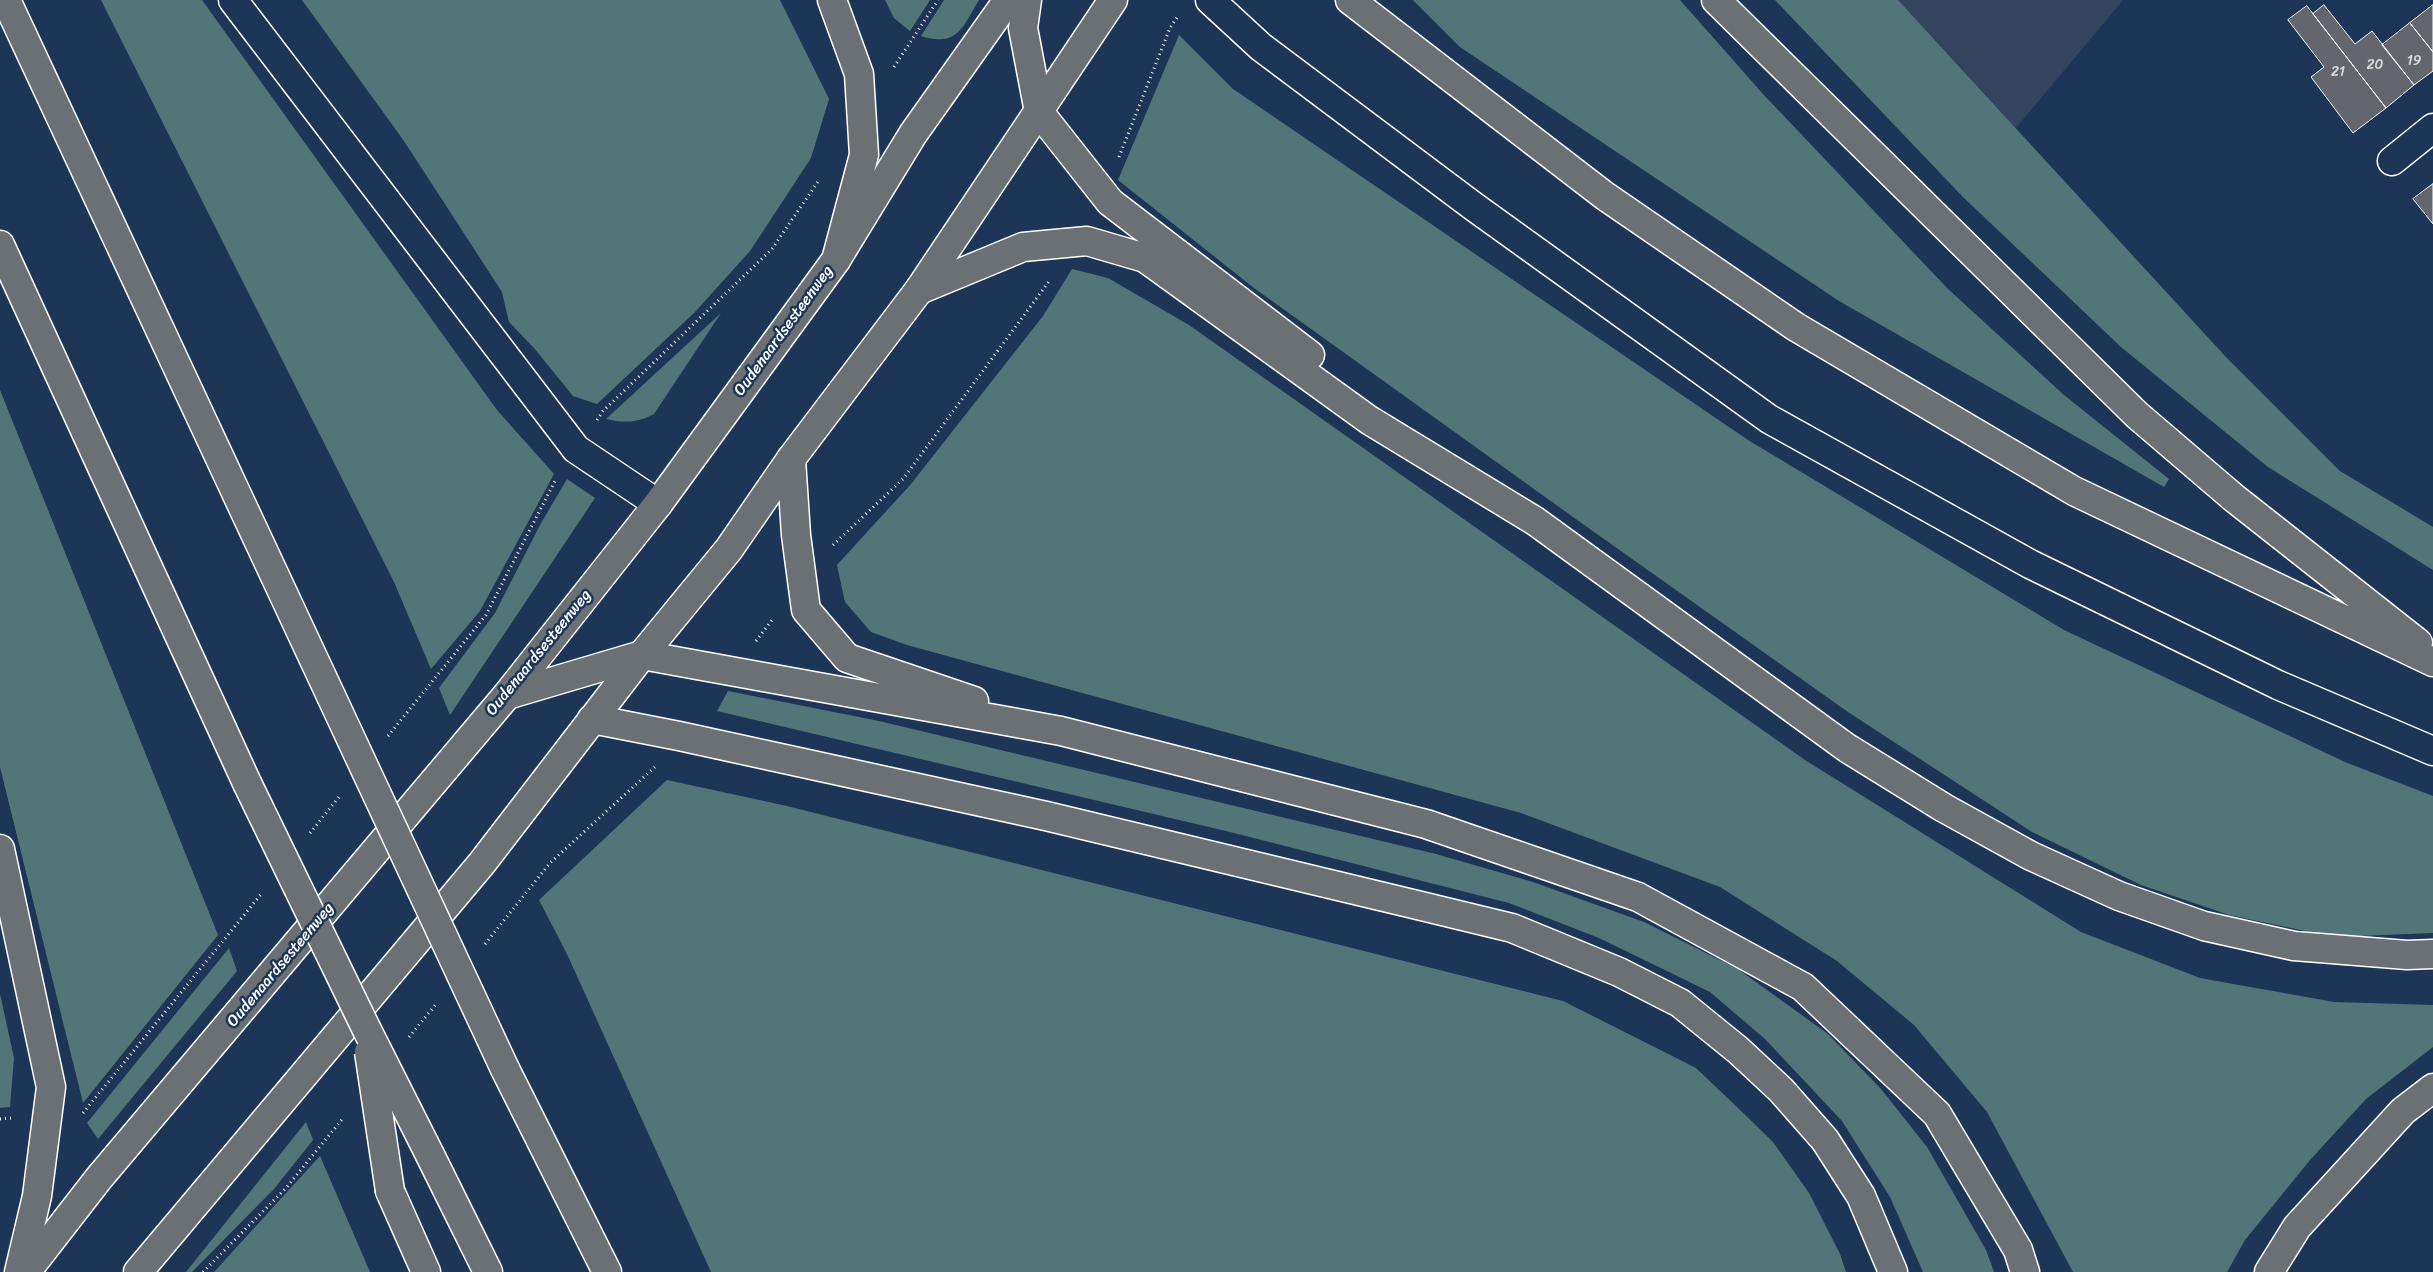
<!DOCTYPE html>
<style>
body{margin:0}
canvas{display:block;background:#1d3557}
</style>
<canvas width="2433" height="1272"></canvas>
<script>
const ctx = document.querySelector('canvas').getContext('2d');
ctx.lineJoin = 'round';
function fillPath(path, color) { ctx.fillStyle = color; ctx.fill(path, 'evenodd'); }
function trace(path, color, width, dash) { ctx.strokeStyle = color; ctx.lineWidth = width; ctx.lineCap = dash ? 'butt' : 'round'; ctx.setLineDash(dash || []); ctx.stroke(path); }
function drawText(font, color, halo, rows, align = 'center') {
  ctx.font = font + ' Sriracha,sans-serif'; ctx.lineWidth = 5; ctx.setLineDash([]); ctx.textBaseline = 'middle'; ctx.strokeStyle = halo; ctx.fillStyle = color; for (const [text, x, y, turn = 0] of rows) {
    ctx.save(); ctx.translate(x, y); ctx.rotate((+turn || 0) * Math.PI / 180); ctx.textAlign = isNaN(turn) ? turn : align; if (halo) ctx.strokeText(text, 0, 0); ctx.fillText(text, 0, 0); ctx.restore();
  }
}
fillPath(new Path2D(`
 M1898,0H2123L2016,128Z`), '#32445e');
fillPath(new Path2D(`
 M101,0H202L497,410L554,474L480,611L431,669L394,582Z
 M302,0H780L829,99L811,158L750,251L695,312L597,404L573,396L534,348L509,322L502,292L404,141Z
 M885,0H930L910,31L894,18Z
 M944,0H979C962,28 958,47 921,36Z
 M1413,0H1680L1763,94L1948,289L2064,395L2169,479L2164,487L1839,301L1460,47Z
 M1775,0H1898L2225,356L2340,471L2433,527V570L2268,467L2121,347L1963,197Z
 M1179,35L1233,89L1748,440L2064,630L2345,762L2433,796V933L2334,937L2229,915L2141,885L2032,832L1848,712L1573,517L1254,288L1118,180Z
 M1072,269L1108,278L1189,325L1805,760L2081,932L2200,978L2334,1002L2433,1005V1047L2366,1099L2310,1160L2245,1240L2227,1272H2073L1987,1112L1914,1025L1837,961L1720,887L1521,813L907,645L871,632L845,602L837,565L911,484L1043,316Z
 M721,313L654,414C637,423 624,423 606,419Z
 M0,390L218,935L83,1103L0,767Z
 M567,479L595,498L450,715L439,688L495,613L540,525Z
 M728,691L879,721L1436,854L1533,882L1644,922L1738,969L1828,1034L1881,1089L1927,1147L1986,1250L1994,1272H1923L1890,1197L1842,1121L1765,1039L1710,992L1599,938L1509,903L1230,832L717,711Z
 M667,780L787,806L1563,1001L1696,1068L1737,1107L1773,1142L1809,1193L1840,1254L1846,1272H711L567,954L539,900Z
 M229,948L237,971L98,1139L87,1123Z
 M0,994L14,1058L10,1107L0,1108Z
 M306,1122L313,1140L274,1189L192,1272H186Z
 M320,1156L370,1272H214Z`), '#527678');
const building = new Path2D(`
 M2324,5L2355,44L2372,31L2414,85L2386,108L2313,14Z
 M2433,5V52L2410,23Z
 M2307,6L2386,108L2353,133L2311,77L2324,67L2288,20Z
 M2410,23L2433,52V71L2414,85L2382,45Z
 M2433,184V224L2413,199Z`);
fillPath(building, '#63666d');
trace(building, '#fff', 1);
const minor = new Path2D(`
 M233,0L576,449L658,504
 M1210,0L1261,47L1473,206L1769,419L2030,564L2278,685L2433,751
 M2392,161L2433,128`);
const major = new Path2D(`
 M26,1272L99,1178L507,695L658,504L836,260L913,134L1008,0
 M138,1272L482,863L642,655L729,549L791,459L919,290L1113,0`);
const highway = new Path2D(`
 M6,0L331,696
 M832,0L859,74L864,155L836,260
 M1027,0L1023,28L1039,112L1110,202L1310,355
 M1350,0L1605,196L1796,327L2074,491L2433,662
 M1716,0L2137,415L2234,498L2418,643
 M0,245L247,783
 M919,290L1023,247L1087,241L1145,258L1369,420L1535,521L1847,748L1944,808L2031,856L2119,896L2204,926L2294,946L2407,955L2433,954
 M791,459L796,535L806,610L847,658L974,701
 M507,695L642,655L1061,731L1426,824L1638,897L1803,987L1937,1114L2018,1250L2025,1272
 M592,719L679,736L1046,816L1413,904L1512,928L1619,972L1680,1003L1738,1050L1781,1090L1825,1140L1861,1196L1893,1272
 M0,849L51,1087L37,1196L19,1272
 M505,1069L607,1272
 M430,1155L488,1272
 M390,1191L426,1272
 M2269,1272L2297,1227L2403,1111L2433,1088`);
trace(minor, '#fff', 31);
trace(major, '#fff', 31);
trace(highway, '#fff', 31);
trace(new Path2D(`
 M894,67L938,0
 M1119,157L1170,28L1178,16
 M597,420L603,411L772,249L819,180
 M833,545L903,479L1050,280
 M756,641L772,620
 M388,736L486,615L556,479
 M310,833L339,797
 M485,944L550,863L655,767
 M409,1037L437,1003
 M83,1113L262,893
 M0,1119L12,1118
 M203,1272L286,1188L344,1117`), '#fff', 3, [1, 4]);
trace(minor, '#1d3557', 28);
trace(major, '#6a7074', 28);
trace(highway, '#6a7074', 28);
const highwayBridge = new Path2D(`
 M331,696L505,1069
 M247,783L366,1028L430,1155
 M369,1052L390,1191`);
trace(highwayBridge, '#fff', 31, []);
trace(highwayBridge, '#6a7074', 28);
drawText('14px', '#d8d9da', null, [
 ["19",2414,61],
 ["20",2375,65],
 ["21",2338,72]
]);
drawText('16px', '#fff', '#1d3557', [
 ["Oudenaardsesteenweg",784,331,-54],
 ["Oudenaardsesteenweg",539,653,-51],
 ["Oudenaardsesteenweg",281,965,-50]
]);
</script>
